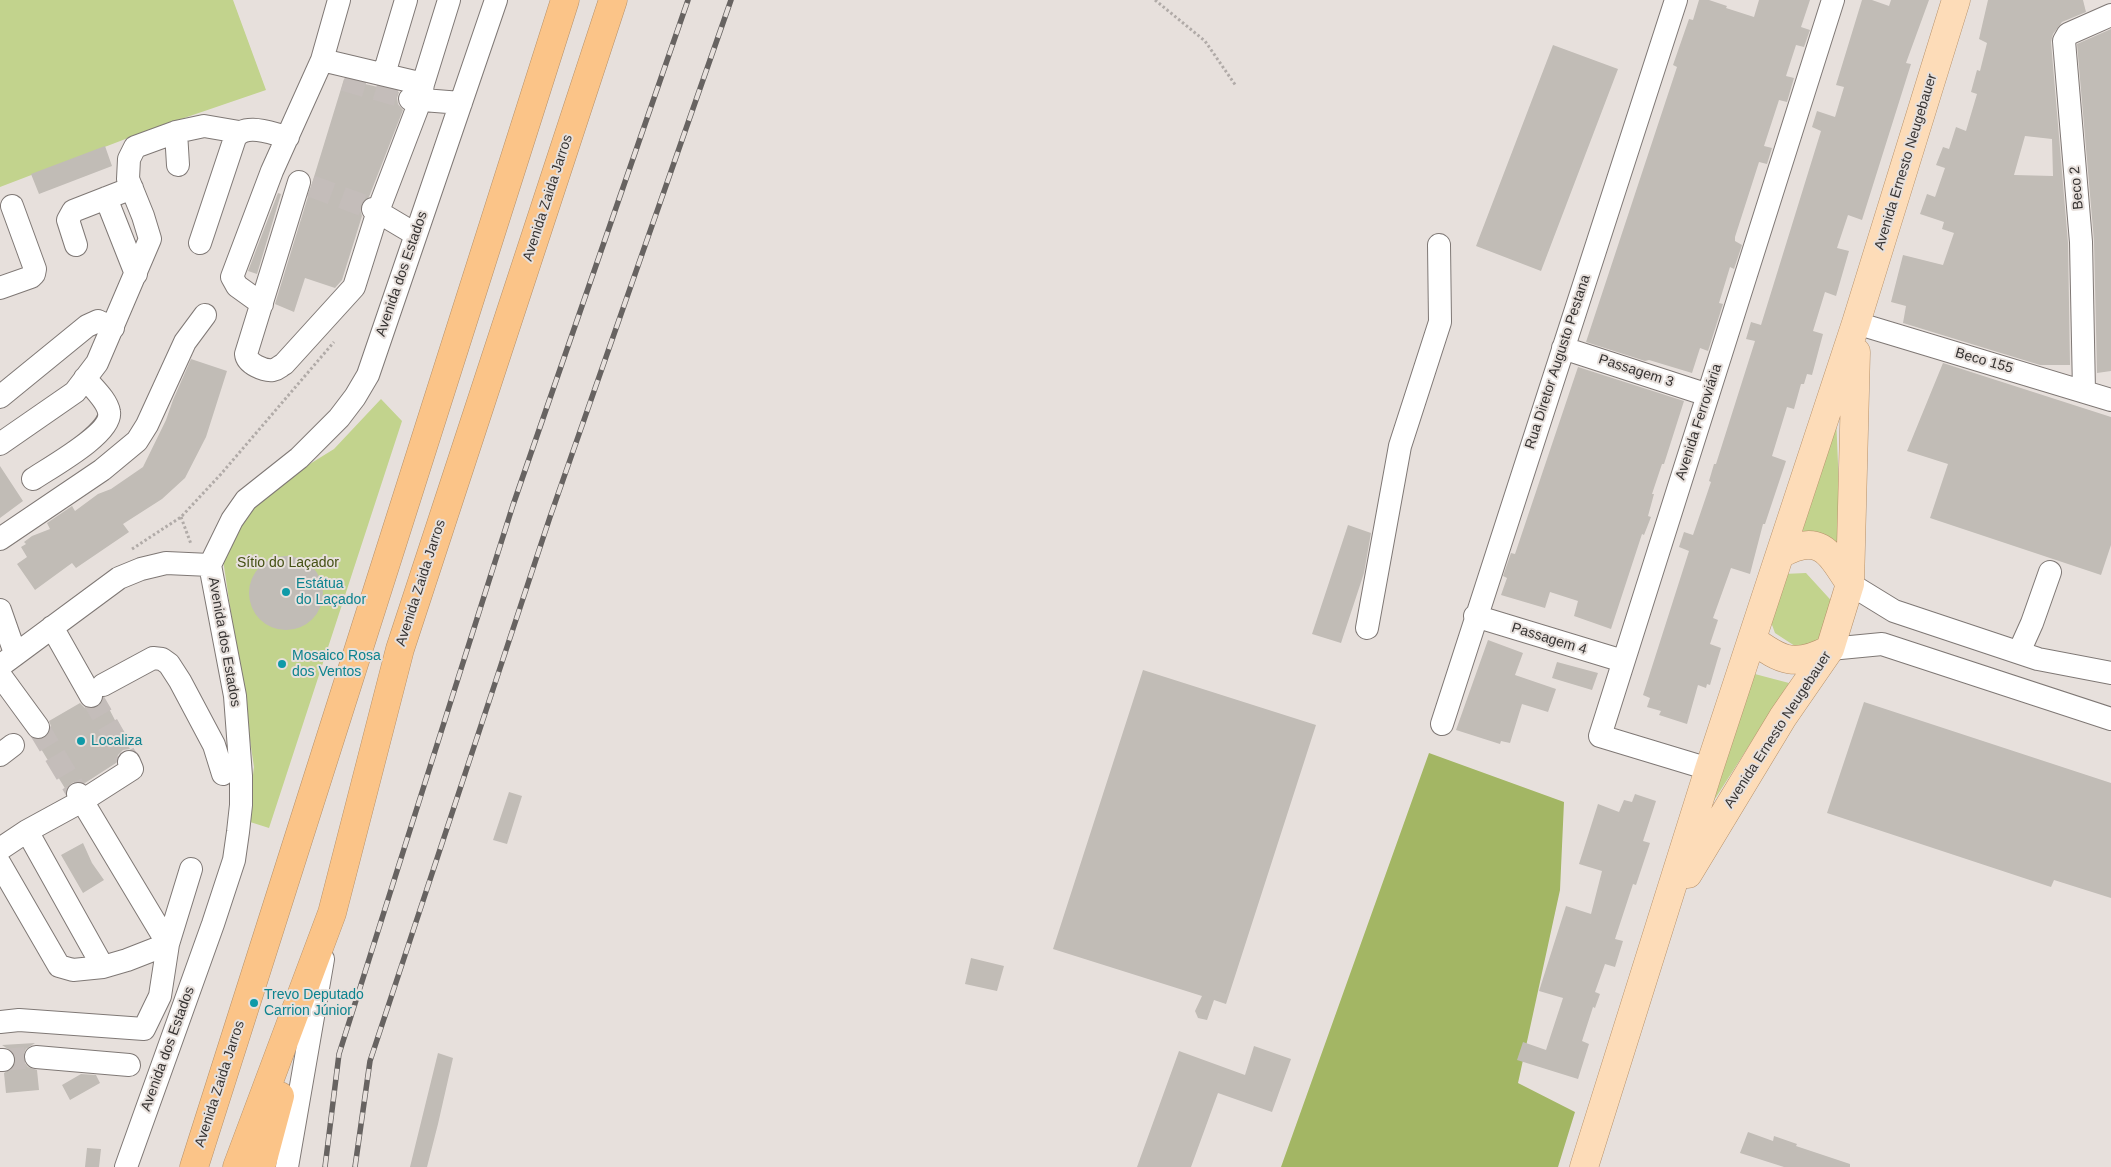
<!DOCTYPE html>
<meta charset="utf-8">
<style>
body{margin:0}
canvas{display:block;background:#e7e0dc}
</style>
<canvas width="2111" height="1167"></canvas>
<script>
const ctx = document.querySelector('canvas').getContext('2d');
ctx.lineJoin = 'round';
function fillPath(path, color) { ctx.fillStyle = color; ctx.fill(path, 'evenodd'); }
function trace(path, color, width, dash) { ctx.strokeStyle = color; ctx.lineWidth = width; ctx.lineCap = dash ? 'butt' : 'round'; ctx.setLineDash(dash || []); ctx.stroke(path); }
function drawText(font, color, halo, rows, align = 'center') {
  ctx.font = font + ' Helvetica,sans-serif'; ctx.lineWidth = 4; ctx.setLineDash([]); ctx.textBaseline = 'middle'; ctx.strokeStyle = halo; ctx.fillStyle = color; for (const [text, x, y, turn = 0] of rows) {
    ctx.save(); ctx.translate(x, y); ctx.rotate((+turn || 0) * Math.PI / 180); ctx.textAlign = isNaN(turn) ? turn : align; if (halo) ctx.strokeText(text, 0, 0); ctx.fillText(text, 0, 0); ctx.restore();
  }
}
fillPath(new Path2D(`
 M0,0H233L266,90L149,130L0,187Z
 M381,399L402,421L269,828L247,821L254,767L222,553L263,493L334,449Z
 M1836,417L1842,557L1792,534Z
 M1806,573L1838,608L1826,640L1801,650L1775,633L1768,614L1783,574Z
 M1751,673L1789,683L1713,802Z`), '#c2d38d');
fillPath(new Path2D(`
 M1429,753L1564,802L1560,890L1518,1083L1575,1112L1558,1167H1281Z`), '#a3b664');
fillPath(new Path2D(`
 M1699,0H1709L1727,6L1726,8L1754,17L1759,0H1810L1801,27L1810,30L1804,47L1796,45L1786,76L1794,78L1787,102L1779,100L1764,146L1772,148L1767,164L1759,162L1752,184L1735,237V241L1742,245L1734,269L1730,267L1719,303L1723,304L1708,351L1700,348L1692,373L1649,360L1645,361L1586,342L1677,67L1673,65L1689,19L1693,20Z
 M1862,0H1872L1889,6L1891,0H1929L1906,63L1911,64L1862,220L1848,215L1837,248L1849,251L1836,296L1825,292L1813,331L1823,334L1812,375L1807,374L1804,384H1801L1794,409L1787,407L1772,456L1786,461L1765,524H1763L1750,574L1731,568L1713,618L1718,620L1710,644L1721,648L1717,661L1710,685L1707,684L1706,688L1698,685L1687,724L1659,715L1661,711L1647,707L1650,698L1643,695L1689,551L1679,547L1684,532L1693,535L1711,482L1709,481L1714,464H1716L1755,341L1746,339L1751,322L1761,325L1821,131L1812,127L1817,111L1835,117L1844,87L1836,85Z
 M1988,0H2083L2086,12L2062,22L2053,34L2051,42L2068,243L2070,365H2040L1903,323L1906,306L1891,302L1903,255L1943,265L1954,233L1942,229L1944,222L1920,214L1927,194L1935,197L1945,168L1936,165L1943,147L1949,149L1956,127L1966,131L1977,94L1971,92L1977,70L1980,71L1987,43L1979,39ZM2025,136L2052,139L2053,176L2014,175Z
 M2111,29V371L2097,373L2094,241L2077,44Z
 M1553,45L1618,69L1541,271L1476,246Z
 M344,79L399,92L397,98L398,104L403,110L369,197L362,203L360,209L362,216L342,280L335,288L305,278L294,312L275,304Z
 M105,146L112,166L39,194L31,174Z
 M278,193L281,194L257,274L248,271Z
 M191,359L227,371L206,437L185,478L162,499L123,524L129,532L76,568L72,563L35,590L17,564L27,557L21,547L26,544L24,542L32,536L50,529L47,523L72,506L75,511L98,494L111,489L143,467L166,420L173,400Z
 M1943,363L2111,417V545L2101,575L1930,518L1948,464L1907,451Z
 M1578,367L1684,401L1664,464H1662L1652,494H1654L1648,516L1651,517L1644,535L1642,534L1611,629L1574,616L1578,601L1550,592L1545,608L1501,595L1507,578L1503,576L1511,553L1515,554Z
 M0,466L23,501L0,518Z
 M1348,525L1371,533L1364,573L1341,643L1312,634Z
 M249 593a37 37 0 1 1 74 0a37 37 0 1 1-74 0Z
 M1488,640L1523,653L1515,675L1556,689L1548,712L1522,704L1510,743L1501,741L1500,744L1456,730Z
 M1557,662L1598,673L1592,690L1552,678Z
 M1143,670L1316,725L1226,1004L1214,1000L1207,1020L1198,1018L1195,1011L1202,996L1053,949Z
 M104,699L130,749L123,750L118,755L116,763L85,783L78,781L72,783L66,790L35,739L45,738L50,733L51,726L49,721L80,703L85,708L91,709L97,708Z
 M1864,702L2111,783V898L2054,880L2051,887L1827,813Z
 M509,792L522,796L507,844L493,840Z
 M1635,794L1656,801L1643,841L1650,843L1636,885L1633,884L1615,939L1623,941L1615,967L1605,964L1595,992L1600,994L1595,1008L1593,1007L1582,1041L1589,1044L1578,1079L1517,1060L1523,1042L1546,1050L1563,998L1539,991L1566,906L1591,914L1602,871L1579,864L1598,804L1619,812L1624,800L1632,802Z
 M83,843L92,863L104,880L83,893L61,855Z
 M971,958L1004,966L997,991L965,984Z
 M35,1043L26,1049L23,1056L24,1062L28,1067L37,1070L39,1090L6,1093L4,1073L14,1067L16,1060L14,1053L2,1045Z
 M1254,1046L1291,1059L1272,1112L1218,1093L1191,1167H1137L1179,1051L1245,1075Z
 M438,1053L453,1058L438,1124L427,1167H410Z
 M81,1074L96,1075L100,1083L70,1100L62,1085Z
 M1748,1132L1773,1141L1774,1136L1797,1144L1796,1146L1850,1164V1167H1784L1740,1153Z
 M87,1148L101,1149L99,1167H85Z`), '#c1bcb6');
trace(new Path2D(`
 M344,80L410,99
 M311,186L373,209
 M91,696L129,762
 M38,727L78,794
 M3,1060L36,1057`), '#c4bdba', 22, [22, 11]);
const minor = new Path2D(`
 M322,60L423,84
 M384,74L406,0
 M410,99L461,103
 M176,132L178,165
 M299,182L246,354C247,364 264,371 273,370C278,369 280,366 284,364L354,287L378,211L420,101L423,84L449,0
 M106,198L136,274
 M373,209L415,234
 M200,243L235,138C245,122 272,134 288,137
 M76,245L68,220L73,211L132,188
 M0,288L31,277L34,274L35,269L12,206
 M262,304L237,286L232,277L272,171L322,60L339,0
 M1856,323L2111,400
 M1563,348L1708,395
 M2084,391L2081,242L2064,41L2068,34L2111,15
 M0,397L87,326L98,321L113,328
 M0,444L75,392L97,363L150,239L143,216L128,179L129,159L135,147L176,132L204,126L239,132
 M33,479C49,468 113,433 109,412C107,400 93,388 85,378
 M0,539L102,470L137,441L147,425L185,342L205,315
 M1850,584L1894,611L2038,659L2111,673
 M0,610L15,653
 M1475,616L1623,661
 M52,627L91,696
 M1367,628L1400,446L1440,322L1439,245
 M1830,649L1882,644L2111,719
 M2019,652L2032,623L2050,572
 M0,666L119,578L141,569L166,563L210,565
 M0,675L38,727
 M103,685L153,658L162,659L169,664L180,681L214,745L223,774
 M1442,724L1676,0
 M0,755L13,745
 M1709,769L1600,736L1833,0
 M78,794L168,944
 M27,831L103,967L127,960L168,944
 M0,849L27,831L82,801L132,769L129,762
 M0,864L59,966L73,970L103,967
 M0,1022L19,1020L144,1029L160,996L168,944L191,869
 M36,1057L129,1065
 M0,1060H3
 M126,1167L213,924L234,860L238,832L241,805V776L235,696L210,565L232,520L246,500L299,458L339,418L355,397L368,375L496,0
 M287,1167L323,959`);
const major = new Path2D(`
 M1781,554C1820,532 1830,553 1850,584
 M1752,639C1782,662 1796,667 1830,649
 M1688,874L1783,717L1830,649L1850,584L1856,352
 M1584,1167L1709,769L1856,323L1956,0`);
const highway = new Path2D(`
 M194,1167L565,0
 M237,1167L332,913L400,649L613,0
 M261,1167L280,1096`);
trace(minor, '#7f7875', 24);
trace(major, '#b6916a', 29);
trace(highway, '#b6916a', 29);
trace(new Path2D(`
 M1155,0L1205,41L1236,86
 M181,517L191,544
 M132,549L181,517L221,474L334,342`), '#b1aba8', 3, [2.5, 2.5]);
trace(minor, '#fff', 22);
trace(major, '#fddcb8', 28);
trace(highway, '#fbc488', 28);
const rail = new Path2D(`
 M325,1167L339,1054L513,505L688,0
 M355,1167L370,1061L550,517L731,0`);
trace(rail, '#676361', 5.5);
trace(rail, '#e7e0dc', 4, [11]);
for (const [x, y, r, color] of [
 [286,592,5,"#0f9aa8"],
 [282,664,5,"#0f9aa8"],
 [81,741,5,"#0f9aa8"],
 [254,1003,5,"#0f9aa8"]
]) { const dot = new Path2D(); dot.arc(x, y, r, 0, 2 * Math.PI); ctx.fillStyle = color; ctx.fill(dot); trace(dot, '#e7e0dc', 2); }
drawText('14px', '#363332', '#e7e0dc', [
 ["Avenida Ernesto Neugebauer",1906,162,-73],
 ["Beco 2",2077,188,-95],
 ["Avenida Zaida Jarros",548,198,-72],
 ["Avenida dos Estados",402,274,-71],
 ["Beco 155",1984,361,16],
 ["Rua Diretor Augusto Pestana",1558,362,-72],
 ["Passagem 3",1636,371,18],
 ["Avenida Ferroviária",1699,422,-72],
 ["Avenida Zaida Jarros",421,583,-72],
 ["Passagem 4",1549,639,17],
 ["Avenida dos Estados",224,642,80],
 ["Avenida Ernesto Neugebauer",1778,730,-57],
 ["Avenida dos Estados",168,1049,-70],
 ["Avenida Zaida Jarros",220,1084,-72]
]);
drawText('14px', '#455014', '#e7e0dc', [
 ["Sítio do Laçador",288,563]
]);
drawText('14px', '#0d838f', '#e7e0dc', [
 ["Estátua",296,584],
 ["do Laçador",296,600],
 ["Mosaico Rosa",292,656],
 ["dos Ventos",292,672],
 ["Localiza",91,741],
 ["Trevo Deputado",264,995],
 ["Carrion Júnior",264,1011]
], 'left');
</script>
